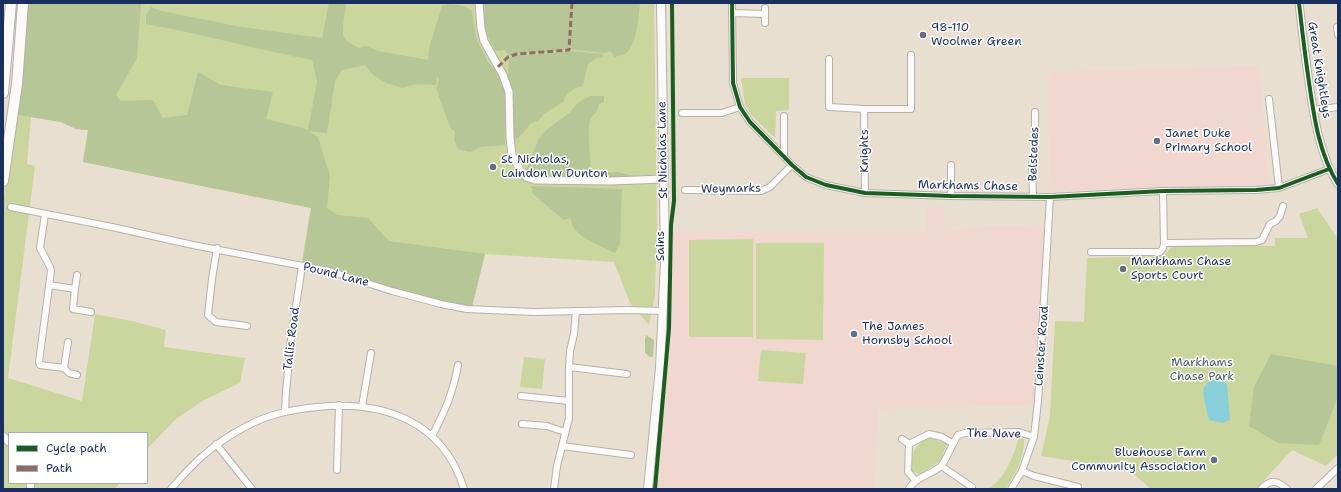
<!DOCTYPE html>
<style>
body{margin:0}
#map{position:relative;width:1341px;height:492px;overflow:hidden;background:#e8dfd0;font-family:"Shantell Sans",sans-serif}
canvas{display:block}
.frame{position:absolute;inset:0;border:4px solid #1b2f5e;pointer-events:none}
.legend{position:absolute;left:8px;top:432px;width:140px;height:52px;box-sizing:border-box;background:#fff;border:1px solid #a4acbf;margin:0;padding:5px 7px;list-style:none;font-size:12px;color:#1b2f5e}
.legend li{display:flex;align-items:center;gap:8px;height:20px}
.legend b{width:20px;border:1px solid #a4acbf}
</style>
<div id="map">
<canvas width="1341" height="492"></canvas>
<div class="frame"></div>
<ul class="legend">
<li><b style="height:5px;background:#1b5e20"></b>Cycle path</li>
<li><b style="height:5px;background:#8d6e63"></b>Path</li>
</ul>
</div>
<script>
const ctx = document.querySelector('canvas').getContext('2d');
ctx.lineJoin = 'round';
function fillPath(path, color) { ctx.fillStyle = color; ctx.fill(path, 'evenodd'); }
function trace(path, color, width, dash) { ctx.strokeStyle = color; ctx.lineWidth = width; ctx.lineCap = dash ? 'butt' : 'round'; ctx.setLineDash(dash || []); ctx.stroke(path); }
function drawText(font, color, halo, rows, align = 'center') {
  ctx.font = font + ' "Shantell Sans",sans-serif'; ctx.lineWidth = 3; ctx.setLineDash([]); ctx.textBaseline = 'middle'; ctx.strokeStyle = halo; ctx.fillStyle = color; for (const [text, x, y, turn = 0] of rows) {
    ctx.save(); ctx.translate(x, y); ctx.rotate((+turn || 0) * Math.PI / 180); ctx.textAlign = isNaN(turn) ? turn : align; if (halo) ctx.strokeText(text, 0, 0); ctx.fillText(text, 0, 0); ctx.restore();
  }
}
fillPath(new Path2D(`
 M1259,66L1269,185L1047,191L1050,176L1051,163L1048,119L1049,72Z
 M927,207H944L943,232L979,227L1046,225L1033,405L878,409L874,489H657L669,358L673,232L926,233Z`), '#f0d7cf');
fillPath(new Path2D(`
 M28,3H654L657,225L655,295L649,325L630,303L614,262L485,254L472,307L302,260L311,208L83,162L88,130L76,129L61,122L31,117L27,164L35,166L8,378L82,401L95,314L132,321L166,330L164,347L245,358L240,383L204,400L176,419L147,449V433H9V483H120L115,489H3V203L10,156Z
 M741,78H789V110L776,111L775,138L751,115L745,104Z
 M1317,208L1338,239V454L1326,466L1292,450L1256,489H1151L1129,470L1041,456L1050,416L1055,321L1084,322L1087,258L1163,256L1173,246H1275V238H1308L1299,214Z
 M753,239V337H689V240Z
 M756,243H824L823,340L756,339Z
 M761,350L806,353L803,384L758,381Z
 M524,357L545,359L542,389L520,387Z
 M1019,436L1024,439C1025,456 1015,476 1005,489H987C1004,482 1015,453 1019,436Z
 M929,438L947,444L940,461L920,474L911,471C912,454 912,446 929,438Z`), '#cbd69e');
fillPath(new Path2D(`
 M28,3H141L137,58L116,95L121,101L153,100L163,118L187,115L198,72L221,85L273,92L266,119L303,128L308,130L317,81L312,60C256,49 202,34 146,24V15L151,7L161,11L242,27L322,38L329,3H346L343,27V35L348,42L359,48L366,46L378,51L428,60L429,48L442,6C451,2 465,6 472,11L476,38L488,62L500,76L505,91V145L481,147L470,152L458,149L454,140L455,132L450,127L436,88L439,80L436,75L435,74L437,77L436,85L416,84L402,88L387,83L374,76L365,65L342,70L335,81L327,133L308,131L318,137L330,176L327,208L337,215L368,218L389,241L485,254L472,307L441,304L302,266L311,208L83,162L88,130L76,129L61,122L18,115Z
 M482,3H640C639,15 636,48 625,54C622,55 618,56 615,57L610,51L604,53L568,49L546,52L518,53L509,56L505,50L496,51L486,33Z
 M572,51L602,54L604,57L595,59L588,64L583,86L575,88L567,94L563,102L544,114L539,120L530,124L524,132L518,138L513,140L508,75L509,58L518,55L545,54Z
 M590,96H604V102L599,104C597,115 593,113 590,120C587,128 591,162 591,173L618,172L634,176L636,181L535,178L526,172L538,140L544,132L569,113L579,102Z
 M531,186L622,189L620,243L615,253C603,247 581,239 573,227C572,225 571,220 570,218L564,220L533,194Z
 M646,335L654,340L653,357H650L645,353V339Z
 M1271,354L1338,366V397L1319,445L1278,443L1249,426L1254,387Z`), '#b6c696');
fillPath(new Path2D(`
 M1212,377L1221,378L1227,385L1230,420L1223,423L1209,420C1206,409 1204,400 1203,389Z`), '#8aceda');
const minor = new Path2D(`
 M732,3L733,83L740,107L750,122L792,165L806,177L826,185L865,193L951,196L1050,197L1163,191L1256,190L1279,188L1329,169
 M732,13L765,14
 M765,23V8
 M1337,27L1338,35
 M829,59V107L864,109H911V55
 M1269,99L1279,188
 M864,109L865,193
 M1313,110L1338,107
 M682,113H722L740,107
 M784,116V156
 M951,165V196
 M685,190L761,191L770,187L792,165
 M1033,196L1032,163L1035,155V112
 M11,207L112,227L193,245L329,271L392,291L441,304L467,309L534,312L628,310L663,311
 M45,214L40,248L50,267L51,271L39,362L40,365L64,368L68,342
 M1164,243L1256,242L1262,240L1270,224L1276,221L1280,216L1283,206
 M217,248L212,279L208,315L216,322L247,326
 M1091,252H1160L1163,248L1164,243L1163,191
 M49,285L75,289L77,275
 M75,289L73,309L91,312
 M569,367L627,374
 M64,368L69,373L77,375
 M521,396L569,401
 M362,406L371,353
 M285,411L286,392L291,339L302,266
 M522,424L547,426L565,432
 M432,436C445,411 453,393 458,365
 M902,439L909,444
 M216,444L252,489
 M562,446L631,455
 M941,466L972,487
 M337,470L339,405
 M1022,471L1034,476L1078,487
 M916,481L908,472L909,444L929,434L942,437L952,443
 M171,489C194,462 213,444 245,427C269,414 290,410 317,407C382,400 443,420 464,489
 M554,489L557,466L569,418V367L570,351L574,334L576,311
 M909,489C916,476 934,474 942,465C947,458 952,444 958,435L965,433L1019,432L1034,437
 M1011,489L1022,471L1034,437L1038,401L1050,197
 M1261,489C1271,479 1277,480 1287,489
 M1316,489L1338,468`);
const tertiary = new Path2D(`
 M479,3L481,28L484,41L503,75L509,92L510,137L512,155L520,170L526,177L535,180L611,181L664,179
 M1299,3C1302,29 1305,56 1309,82C1314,117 1319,154 1338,184
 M3,436L9,442
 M30,483L31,489`);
const secondary = new Path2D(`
 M648,489L660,368L665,261L661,3`);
const trunk = new Path2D(`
 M3,93L11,3
 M3,181L17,84L23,3`);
trace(minor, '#b5b1ac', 8);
trace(tertiary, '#b5b1ac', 9);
trace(secondary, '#b5b1ac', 10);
trace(trunk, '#b5b1ac', 12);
trace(minor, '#fcfaf8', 6);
trace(tertiary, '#fcfaf8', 7);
trace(secondary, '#fcfaf8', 8);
trace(trunk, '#fcfaf8', 10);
trace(new Path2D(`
 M498,67L508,57L517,54L569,50L572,3`), '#8d6e63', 3, [6, 3]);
trace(new Path2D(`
 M732,3L733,83L740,107L750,122L792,165L806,177L826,185L865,193L951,196L1050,197L1163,191L1256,190L1279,188L1329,169
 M1299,3C1302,29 1305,56 1309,82C1314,117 1319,154 1338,184
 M655,489L669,328L671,225L674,201L672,3`), '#1b5e20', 4);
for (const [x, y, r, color] of [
 [923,35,4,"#636d86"],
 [1157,141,4,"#636d86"],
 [493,167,4,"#636d86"],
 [1123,269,4,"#636d86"],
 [854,334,4,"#636d86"],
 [1214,460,4,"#636d86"]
]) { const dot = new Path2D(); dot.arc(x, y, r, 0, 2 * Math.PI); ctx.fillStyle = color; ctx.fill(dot); trace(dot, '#fff', 1.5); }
drawText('12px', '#1b2f5e', '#fff', [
 ["98-110",931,28],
 ["Woolmer Green",931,42],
 ["Janet Duke",1165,134],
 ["Primary School",1165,148],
 ["St Nicholas,",501,160],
 ["Laindon w Dunton",501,174],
 ["Markhams Chase",1131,262],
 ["Sports Court",1131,276],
 ["The James",862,327],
 ["Hornsby School",862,341],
 ["Bluehouse Farm",1206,453,"right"],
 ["Community Association",1206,467,"right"]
], 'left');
drawText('12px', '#1b2f5e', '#fff', [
 ["Great Knightleys",1319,70,81],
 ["St Nicholas Lane",663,150,-91],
 ["Knights",865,151,-90],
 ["Belstedes",1034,154,-88],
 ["Markhams Chase",968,186,1],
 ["Weymarks",731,189,-1],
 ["Sains",661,246,-90],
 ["Pound Lane",336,275,14],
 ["Tallis Road",292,339,-83],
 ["Leinster Road",1042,346,-86],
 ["The Nave",994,434,1]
]);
drawText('12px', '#495f65', '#fff', [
 ["Markhams",1202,363],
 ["Chase Park",1202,377]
]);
</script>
